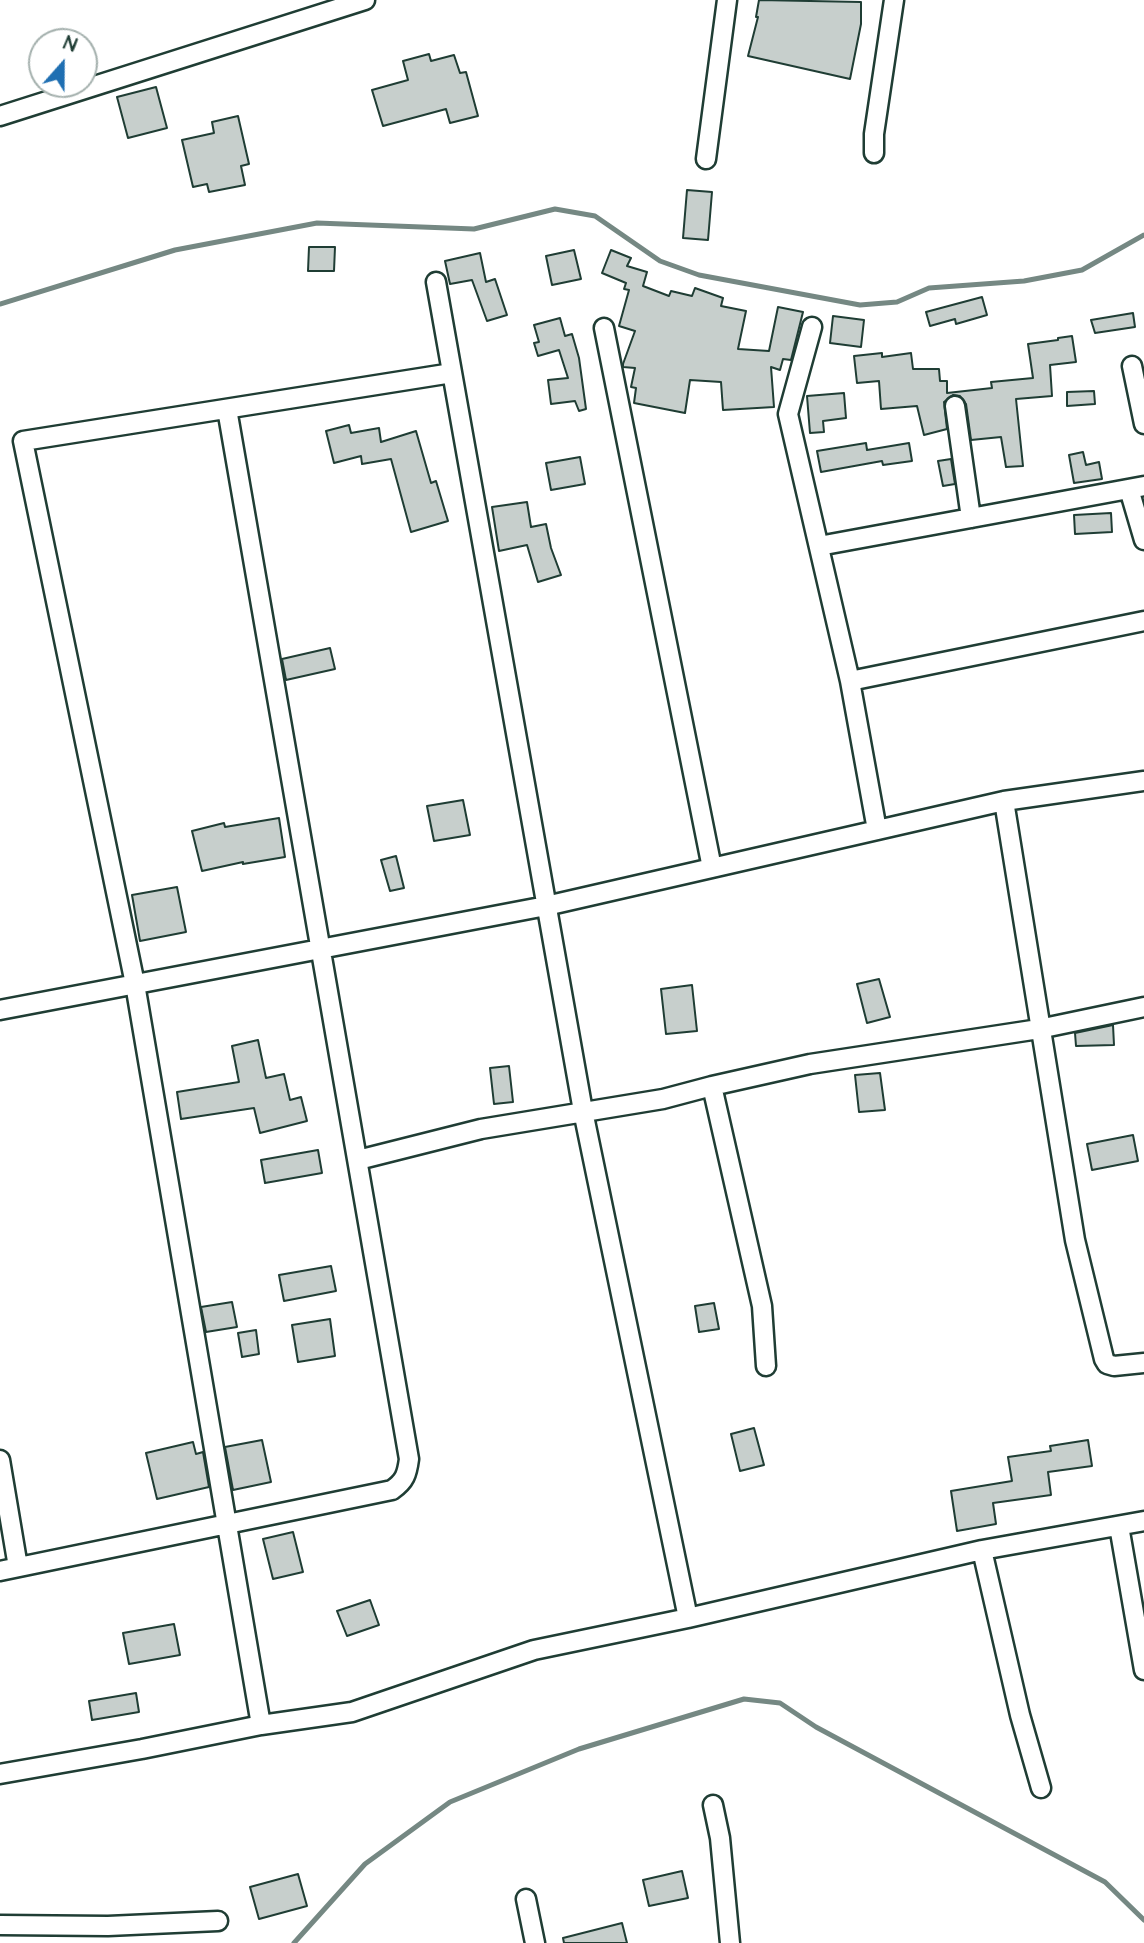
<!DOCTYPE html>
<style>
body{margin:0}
#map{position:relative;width:1144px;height:1943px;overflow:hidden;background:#fff;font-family:"Architects Daughter",sans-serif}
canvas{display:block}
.north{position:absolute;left:28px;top:28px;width:70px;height:70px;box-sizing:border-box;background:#fff;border:2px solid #a5b1ae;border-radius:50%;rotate:21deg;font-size:19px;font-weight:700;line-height:28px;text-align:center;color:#1f3d34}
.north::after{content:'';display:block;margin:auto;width:24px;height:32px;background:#1f6fb2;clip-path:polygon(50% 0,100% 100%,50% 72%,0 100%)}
</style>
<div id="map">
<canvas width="1144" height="1943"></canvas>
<div class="north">N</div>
</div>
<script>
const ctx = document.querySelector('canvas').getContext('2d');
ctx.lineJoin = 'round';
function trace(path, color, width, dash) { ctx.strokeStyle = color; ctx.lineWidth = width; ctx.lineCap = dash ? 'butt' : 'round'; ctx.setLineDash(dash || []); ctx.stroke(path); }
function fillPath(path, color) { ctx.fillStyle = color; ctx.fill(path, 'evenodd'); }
trace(new Path2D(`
 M0,304L175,250L317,223L474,229L555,209L595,216L660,261L699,275L860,305L897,302L929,288L1024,281L1082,270L1144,235
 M294,1943L365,1864L450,1802L579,1749L744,1699L780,1703L816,1727L1105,1882L1144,1920`), '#758883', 5);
const building = new Path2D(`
 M759,0L861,2V24L850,79L748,56L758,17H756Z
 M429,54L431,61L454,55L460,73L466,72L478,116L450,123L446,109L383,126L372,90L408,80L403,61Z
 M156,87L167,128L128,138L117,97Z
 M238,116L249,164L241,166L245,185L209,192L207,184L193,187L182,140L214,133L212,122Z
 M687,190L712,192L708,240L683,238Z
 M309,247H335L334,271H308Z
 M574,250L581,279L552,285L546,256Z
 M611,250L631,258L627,266L647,272L643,286L669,296L671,291L692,296L695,288L723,298L721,306L746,311L738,349L769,351L778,307L803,312L791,360L783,359L780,370L771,367L774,407L723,410L721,382L690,380L685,413L634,403L636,388L631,387L635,368L623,367V364L635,331L619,326L629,290L624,289L626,283L602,273Z
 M480,253L486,282L495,279L507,315L487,321L472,280L450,284L445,261Z
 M982,297L987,315L956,324L955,319L930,326L926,312Z
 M1133,313L1135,327L1095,333L1091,320Z
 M833,316L864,320L861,347L830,343Z
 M560,318L565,336L572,334L579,358L586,409L579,411L575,401L551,404L548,380L568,378L559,350L538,356L534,343L539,342L534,325Z
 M1072,336L1076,362L1050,365L1052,396L1016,399L1023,466L1006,467L1001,437L971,440L966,404L960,396L953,395L944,402L947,429L924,435L917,406L881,409L879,381L857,383L854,356L882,353V357L911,353L913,369H939L940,381H947V393L992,388L991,382L1033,378L1028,344L1058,340V338Z
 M1094,391L1095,404L1067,406V392Z
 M844,393L846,418L823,421L824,432L810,433L807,396Z
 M349,425L351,433L379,428L381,442L416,431L431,483L436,481L448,521L411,532L391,459L362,464L361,456L334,463L326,431Z
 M866,443L867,450L909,443L912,461L883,465L882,461L821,472L817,451Z
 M1083,452L1086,465L1099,462L1102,479L1074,483L1069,455Z
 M580,457L585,484L551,490L546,463Z
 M951,459L955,484L943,486L938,461Z
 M527,502L531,527L546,524L551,548L561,575L538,582L527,545L499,551L492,507Z
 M1111,513L1112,532L1075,534L1074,515Z
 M330,648L335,669L286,680L282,659Z
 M463,800L470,835L434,841L427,806Z
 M279,818L285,857L243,864V862L202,871L192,831L224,823L225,827Z
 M396,856L404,888L390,891L381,860Z
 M177,887L186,932L140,941L132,895Z
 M879,979L890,1017L867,1023L857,984Z
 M692,985L697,1031L666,1034L661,989Z
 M1113,1025L1114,1045L1076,1046L1075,1033Z
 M258,1040L266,1078L284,1074L290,1100L301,1097L307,1121L260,1133L254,1108L181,1119L177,1092L239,1082L232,1046Z
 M509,1066L513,1102L494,1104L490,1068Z
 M880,1073L885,1110L859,1112L855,1075Z
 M1133,1135L1138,1161L1092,1170L1087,1144Z
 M318,1150L322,1173L265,1183L261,1160Z
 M331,1266L336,1291L284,1301L279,1275Z
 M232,1302L237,1327L206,1332L201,1307Z
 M714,1303L719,1329L699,1332L695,1306Z
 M330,1319L335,1356L298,1362L292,1325Z
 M256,1330L259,1354L242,1357L238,1333Z
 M754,1428L764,1465L740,1471L731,1434Z
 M262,1440L271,1482L233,1490L225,1447Z
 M1088,1440L1092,1466L1048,1472L1051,1495L993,1503L996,1524L957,1531L951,1491L1012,1481L1008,1457L1051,1451L1050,1446Z
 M193,1442L196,1454L203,1452L209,1487L157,1499L146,1453Z
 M293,1532L303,1572L273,1579L263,1539Z
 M370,1600L379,1625L347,1636L337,1611Z
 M174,1624L180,1655L129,1664L123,1633Z
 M136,1693L139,1712L92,1720L89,1701Z
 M682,1871L688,1898L649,1906L643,1880Z
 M298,1874L307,1906L259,1919L250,1887Z
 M622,1923L627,1943H564L563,1938Z`);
fillPath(building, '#c7cfcc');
trace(building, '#1f3d34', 2);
const minor = new Path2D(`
 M0,116L365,0
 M874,153V134L894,0
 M706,159L727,0
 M436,282L583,1111L688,1618
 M812,327L788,414L850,681L877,830
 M604,328L712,868
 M1132,366L1144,424
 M955,406L971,518
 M1129,489L1144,540
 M819,546L1144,486
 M850,681L1144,621
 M1004,801L1075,1240L1104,1359L1107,1364L1114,1366L1144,1363
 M0,1010L546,906L1004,801L1144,781
 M712,1086L762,1306L766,1366
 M358,1160L481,1129L663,1099L712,1086L810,1064L1039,1029L1144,1007
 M0,1460L18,1567
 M1119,1526L1144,1670
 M982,1550L1020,1715L1041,1788
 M0,1571L392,1490C405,1481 407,1474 409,1459L227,409
 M261,1725L135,984L23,441L452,373
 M0,1774L142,1749L261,1725L352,1712L534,1650L688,1618L982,1550L1144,1521
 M713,1805L720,1838L730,1943
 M526,1899L535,1943
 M0,1925L108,1926L218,1921`);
trace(minor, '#1f3d34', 23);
trace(minor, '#fff', 18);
</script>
